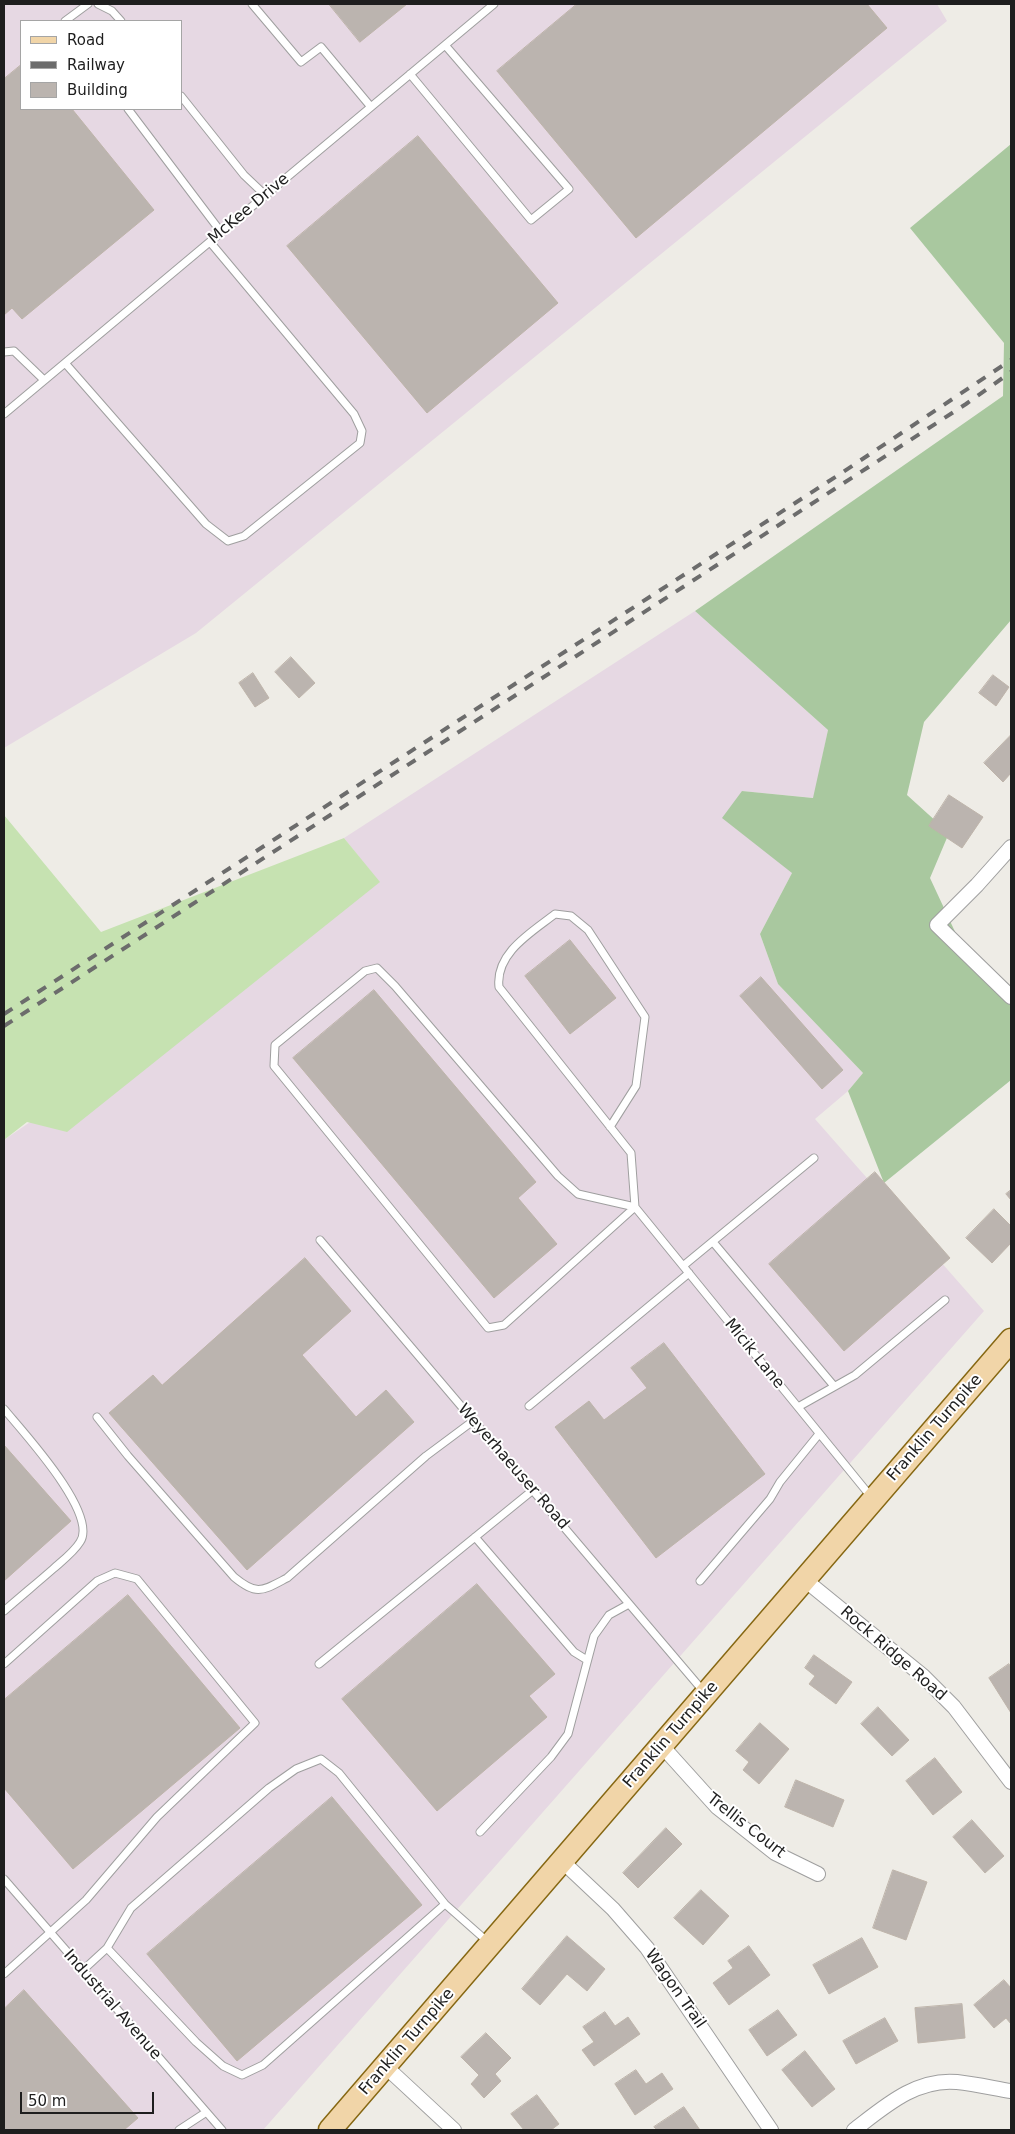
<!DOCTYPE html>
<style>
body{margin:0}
#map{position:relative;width:1015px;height:2134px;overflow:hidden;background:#eeece6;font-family:"DejaVu Sans",sans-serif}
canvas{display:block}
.frame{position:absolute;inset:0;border:5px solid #1e1e1e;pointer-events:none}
.legend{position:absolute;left:20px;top:20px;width:162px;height:90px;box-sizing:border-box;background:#fff;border:1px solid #a5a5a5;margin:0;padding:6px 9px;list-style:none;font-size:15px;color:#1e1e1e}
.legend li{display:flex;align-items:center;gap:10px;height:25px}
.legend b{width:25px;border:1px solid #a5a5a5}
.scale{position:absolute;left:20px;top:2092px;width:134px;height:22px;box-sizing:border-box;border:2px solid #1e1e1e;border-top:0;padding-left:6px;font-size:15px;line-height:18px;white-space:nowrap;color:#1e1e1e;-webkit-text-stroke:4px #fff;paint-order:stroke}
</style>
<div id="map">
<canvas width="1015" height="2134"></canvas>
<div class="frame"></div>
<ul class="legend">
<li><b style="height:6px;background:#f1d5a8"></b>Road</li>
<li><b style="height:6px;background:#6c6c6c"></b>Railway</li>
<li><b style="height:14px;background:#bbb4af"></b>Building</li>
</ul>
<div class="scale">50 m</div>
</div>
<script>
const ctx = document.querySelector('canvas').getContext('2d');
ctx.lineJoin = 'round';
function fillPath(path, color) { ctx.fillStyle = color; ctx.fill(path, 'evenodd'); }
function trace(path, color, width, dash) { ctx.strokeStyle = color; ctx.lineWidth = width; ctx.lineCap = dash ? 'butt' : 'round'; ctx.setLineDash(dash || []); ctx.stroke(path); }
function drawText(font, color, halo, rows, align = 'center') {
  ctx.font = font + ' "DejaVu Sans",sans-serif'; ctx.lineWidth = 4; ctx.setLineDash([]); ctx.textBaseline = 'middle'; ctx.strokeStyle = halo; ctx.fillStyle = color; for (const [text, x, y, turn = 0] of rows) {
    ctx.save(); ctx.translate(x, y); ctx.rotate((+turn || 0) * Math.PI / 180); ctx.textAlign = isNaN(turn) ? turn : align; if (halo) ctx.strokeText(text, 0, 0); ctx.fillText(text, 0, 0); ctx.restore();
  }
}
fillPath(new Path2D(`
 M4,4H937L947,21L196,633L4,748ZM21,21H181V109H21Z
 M695,611L828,730L814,798L742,791L792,873L760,934L778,984L863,1073L848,1091L815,1119L984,1311L263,2130H4V1140L379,882L344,838Z`), '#e6d8e3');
fillPath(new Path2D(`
 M4,815L101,932L344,838L380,882L67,1132L27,1122L4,1140Z`), '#c6e2b1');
fillPath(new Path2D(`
 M1011,144V620L924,722L907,795L949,833L930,878L957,936L1011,989V1080L884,1183L848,1091L863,1073L778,984L760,934L792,873L722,818L742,791L813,798L828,730L695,611L1003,396L1004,343L910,228Z`), '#a9c89f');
const building = new Path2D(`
 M329,4H407L360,42Z
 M577,4H867L887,28L636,238L497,71Z
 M21,65V109H72L154,210L22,319L12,308L4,315V79Z
 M418,136L558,303L427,413L287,246Z
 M291,657L315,683L299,698L275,672Z
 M253,673L269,698L255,707L239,683Z
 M993,675L1009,687L996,706L979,693Z
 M1011,735V773L1003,782L984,763Z
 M949,795L983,817L962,848L929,826Z
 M570,940L616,998L570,1034L525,976Z
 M761,977L843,1070L822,1089L740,996Z
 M374,990L536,1182L518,1198L557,1244L494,1298L293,1058Z
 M875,1172L950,1258L844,1351L769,1264Z
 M1011,1190V1200L1006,1194Z
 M994,1209L1011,1226V1243L992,1263L966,1238Z
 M305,1258L351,1311L302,1355L356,1417L386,1390L414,1422L247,1570L109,1413L153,1375L162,1385Z
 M664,1343L765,1474L656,1558L555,1427L589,1401L604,1420L647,1388L631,1368Z
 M4,1445L71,1521L4,1581Z
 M477,1584L555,1674L529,1696L547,1717L437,1811L342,1699Z
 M128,1595L240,1728L73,1869L4,1788V1700Z
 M814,1655L852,1682L836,1704L809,1684L815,1676L805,1668Z
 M1009,1664L1011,1668V1713L989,1678Z
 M878,1707L909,1740L892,1756L861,1724Z
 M760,1723L789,1749L759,1784L743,1770L749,1762L736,1751Z
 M935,1758L962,1792L933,1815L906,1781Z
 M796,1780L844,1800L833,1827L785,1807Z
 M332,1797L422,1905L237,2061L147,1954Z
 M972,1820L1004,1856L985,1873L953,1837Z
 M666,1828L682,1844L638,1888L623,1873Z
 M893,1870L927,1882L906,1940L873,1928Z
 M701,1890L729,1916L703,1945L674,1918Z
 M567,1936L605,1969L587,1991L567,1974L540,2005L522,1989Z
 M862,1938L878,1967L829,1994L813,1965Z
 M749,1946L770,1975L729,2005L713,1983L733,1968L728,1961Z
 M1004,1980L1011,1988V2024L1006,2018L994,2028L974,2005Z
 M24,1990L138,2118L124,2130H4V2009Z
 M962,2004L965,2038L918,2043L915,2008Z
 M778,2010L797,2035L767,2056L749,2030Z
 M605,2012L615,2026L628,2017L640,2034L594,2066L582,2050L594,2042L583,2027Z
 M885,2018L898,2041L856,2064L843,2041Z
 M486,2033L511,2058L495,2074L501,2081L484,2098L471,2084L479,2075L461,2057Z
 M805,2051L835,2089L812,2107L782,2070Z
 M636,2070L646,2084L662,2073L673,2089L635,2115L615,2084Z
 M537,2095L559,2124L551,2130H524L511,2114Z
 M684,2107L700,2130H657L654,2127Z`);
fillPath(building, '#bbb4af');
trace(building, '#beb4aa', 1);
const service = new Path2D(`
 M98,4L112,11L121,21
 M252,4L301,62L321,47L371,107
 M65,21L88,4
 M410,74L531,220L569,189L445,45
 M181,96L244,175L265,195
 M128,109L221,232
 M4,352L14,351L44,380
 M65,363L206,524L228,541L244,536L360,443L362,431L354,414L210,242
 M4,414L494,4
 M377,968L395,986L558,1176L578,1194L635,1207L504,1325L488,1328L274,1066L275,1045L365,971Z
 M610,1127L636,1086L645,1017L588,930L571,916L555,914C532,932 495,953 499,987L631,1153L635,1207
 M635,1207L872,1498
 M320,1240L704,1692
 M713,1242L834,1386
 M683,1266L814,1158
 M529,1406L689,1273
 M798,1407L855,1375L945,1300
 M4,1409C23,1432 99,1514 80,1542C74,1552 62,1561 53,1569C37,1583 20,1597 4,1611
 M97,1417L128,1456L234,1577C257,1596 262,1591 287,1578L426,1456L473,1421
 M475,1537L574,1652L587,1660
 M700,1581L770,1499L780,1482L819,1434
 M4,1664L97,1581L115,1573L137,1579L255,1723L157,1817L86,1900L4,1974
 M319,1664L533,1490
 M480,1832L551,1757L568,1734L594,1636L609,1615L629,1604
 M4,1879L222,2130
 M107,1948L196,2042L223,2066L242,2075L263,2065L445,1904
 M82,1971L107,1948L131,1908L269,1788L296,1769L321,1759L339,1773L445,1904L488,1942
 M179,2130L205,2113`);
const minor = new Path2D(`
 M1011,847L977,885L937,925L1011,997
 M805,1580L923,1676L954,1707L1011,1782
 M662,1746L717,1807L775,1853L818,1874
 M562,1861L613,1909L647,1948L771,2130
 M386,2067L454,2130
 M854,2130C884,2107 916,2078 957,2082C975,2084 993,2088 1011,2091`);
const primary = new Path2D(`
 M330,2130L1011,1340`);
trace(service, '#9f9f9f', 9);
trace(minor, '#9f9f9f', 16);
trace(primary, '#866712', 25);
trace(service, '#fff', 7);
trace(minor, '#fff', 14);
trace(primary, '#f1d5a8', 22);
trace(new Path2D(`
 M4,1014L840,474L1011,360
 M4,1026L966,404L1011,372`), '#6c6c6c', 4, [10, 10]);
drawText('16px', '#1e1e1e', '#fff', [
 ["McKee Drive",249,209,-40],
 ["Micik Lane",754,1354,51],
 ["Franklin Turnpike",935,1428,-49],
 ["Weyerhaeuser Road",513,1467,49],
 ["Rock Ridge Road",893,1654,41],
 ["Franklin Turnpike",671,1735,-49],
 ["Trellis Court",746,1826,38],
 ["Wagon Trail",675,1989,55],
 ["Industrial Avenue",112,2005,49],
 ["Franklin Turnpike",407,2042,-49]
]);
</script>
